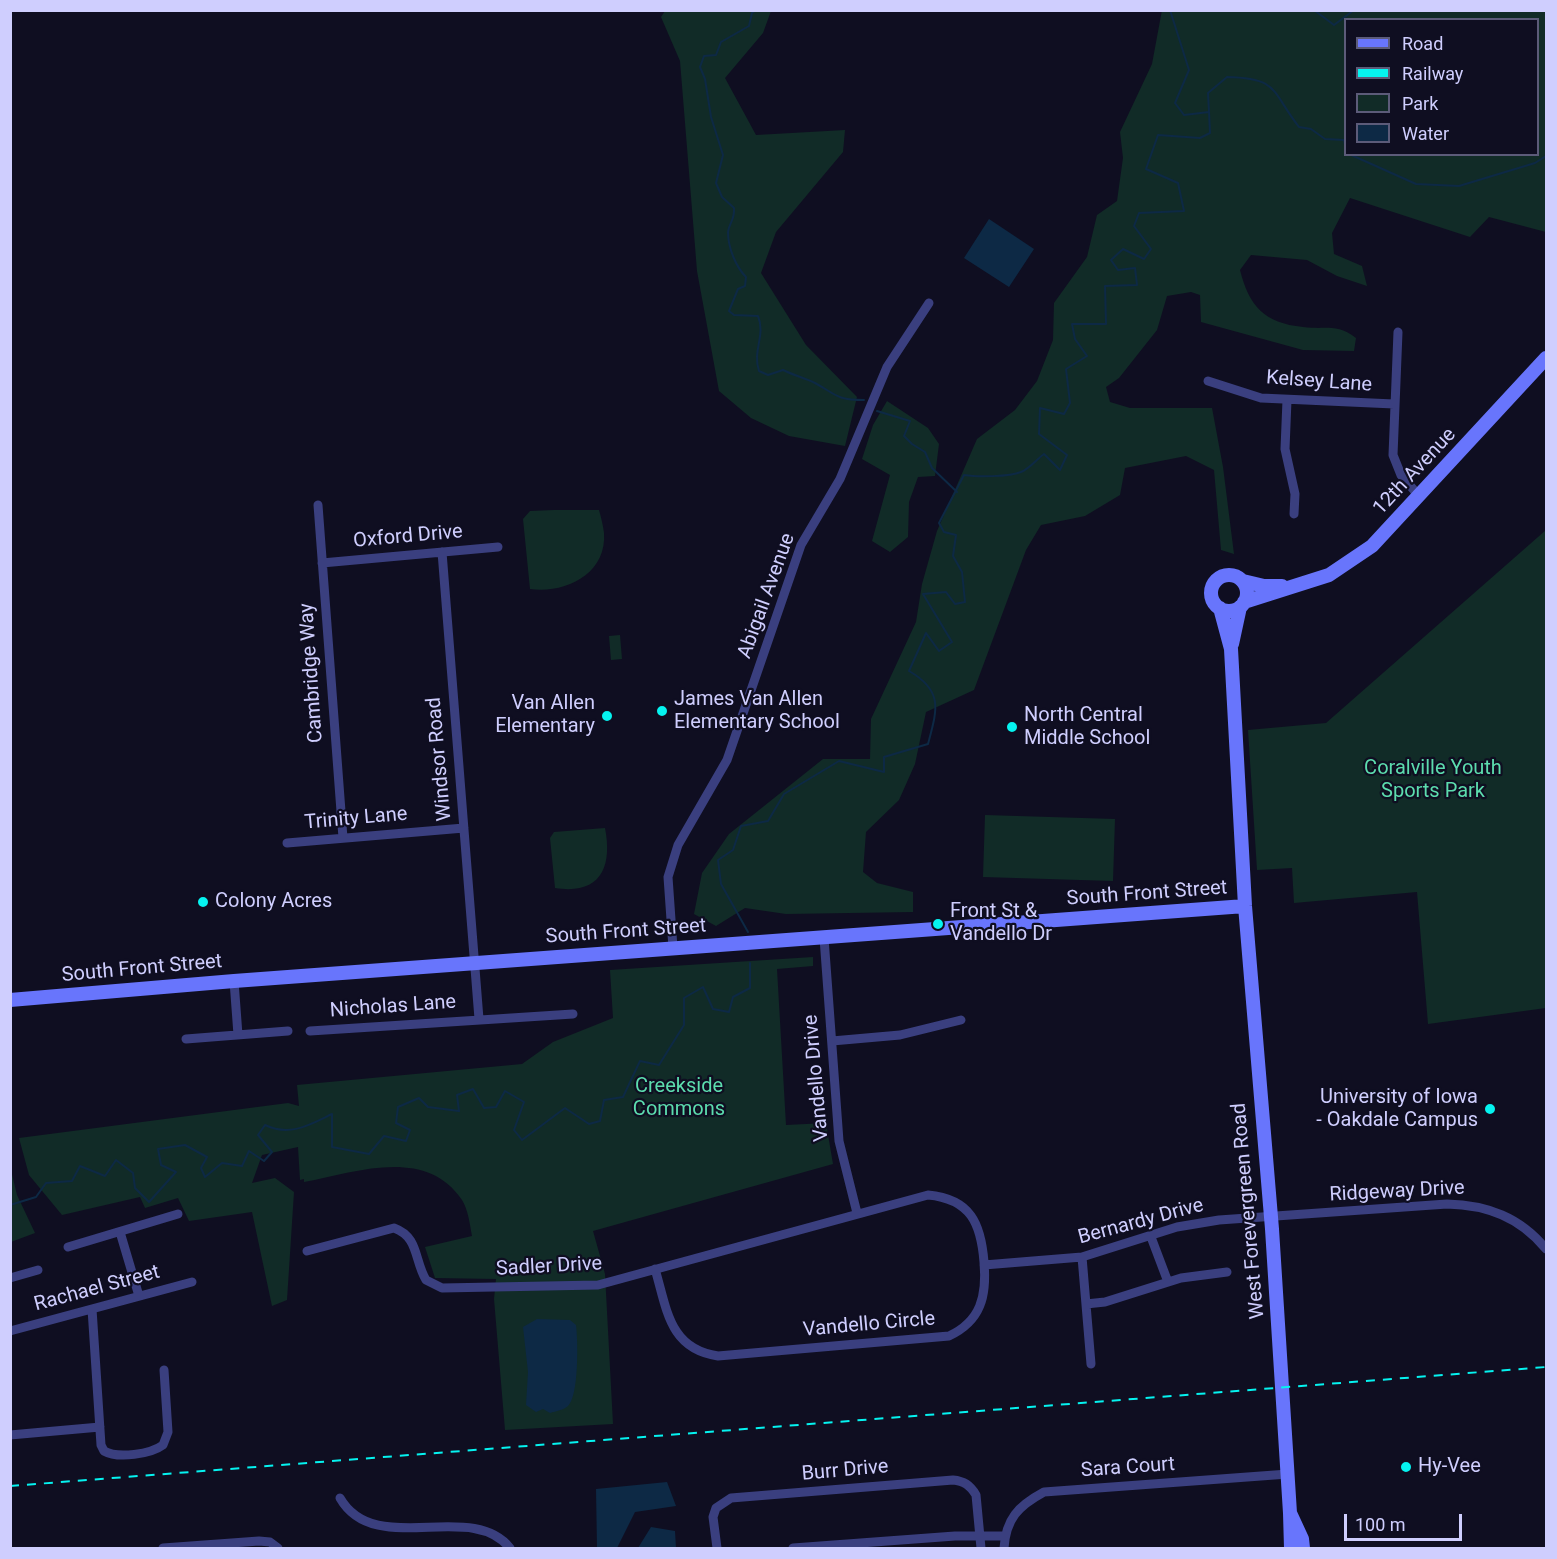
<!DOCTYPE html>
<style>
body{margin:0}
#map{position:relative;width:1557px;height:1559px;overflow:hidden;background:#0f0e21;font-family:Roboto,sans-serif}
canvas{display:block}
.frame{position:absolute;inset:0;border:12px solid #cfcefe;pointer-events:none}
.legend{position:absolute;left:1344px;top:18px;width:195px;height:138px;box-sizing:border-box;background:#0f0e21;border:2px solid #5c5b79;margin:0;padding:8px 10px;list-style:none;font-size:18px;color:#cfcefe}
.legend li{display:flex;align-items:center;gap:12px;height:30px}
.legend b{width:30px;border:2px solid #5c5b79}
.scale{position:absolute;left:1344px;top:1514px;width:118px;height:27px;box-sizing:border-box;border:3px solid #cfcefe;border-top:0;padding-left:8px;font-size:18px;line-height:21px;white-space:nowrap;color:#cfcefe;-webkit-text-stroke:4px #0f0e21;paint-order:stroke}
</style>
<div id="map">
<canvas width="1557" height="1559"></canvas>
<div class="frame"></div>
<ul class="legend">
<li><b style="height:8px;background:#6875fc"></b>Road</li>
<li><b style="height:8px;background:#05f3f0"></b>Railway</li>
<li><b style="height:16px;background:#112b27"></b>Park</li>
<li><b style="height:16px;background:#0d2945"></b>Water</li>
</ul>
<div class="scale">100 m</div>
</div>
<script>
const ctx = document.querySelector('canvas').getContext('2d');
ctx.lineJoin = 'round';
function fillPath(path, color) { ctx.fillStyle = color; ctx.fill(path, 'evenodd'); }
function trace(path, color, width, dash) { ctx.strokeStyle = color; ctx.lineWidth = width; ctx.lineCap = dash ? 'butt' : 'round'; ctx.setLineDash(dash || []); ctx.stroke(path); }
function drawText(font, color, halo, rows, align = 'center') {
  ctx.font = font + ' Roboto,sans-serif'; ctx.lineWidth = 4.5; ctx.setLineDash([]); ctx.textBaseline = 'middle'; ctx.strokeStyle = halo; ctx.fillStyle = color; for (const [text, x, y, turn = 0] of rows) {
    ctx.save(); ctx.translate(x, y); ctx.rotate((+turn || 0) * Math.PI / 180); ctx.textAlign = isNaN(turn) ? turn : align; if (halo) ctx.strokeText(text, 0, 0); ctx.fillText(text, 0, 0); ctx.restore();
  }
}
fillPath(new Path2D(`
 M1162,10L1546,11V232L1489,217L1470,237L1350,198L1332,233L1334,254L1362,266L1367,286L1337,276L1307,260L1251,255L1240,270C1249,306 1264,323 1303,327C1326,330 1336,323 1356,338L1354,351L1303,350L1201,322L1200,295L1191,292L1167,296L1157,330L1119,378L1106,387L1110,402L1130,408H1212L1223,467L1234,554L1221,550L1214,470L1186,456L1125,468L1120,495L1085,516L1041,525L1026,550L974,690L926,712L915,764L899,800L866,832L863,872L877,883L913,892V912L786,914L745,908L716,926L694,914L702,873L729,834L823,759H870L871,719L916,622L922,584L937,531L977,439L1015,410L1037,381L1053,340L1054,303L1087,257L1097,215L1117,201L1123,158L1120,132L1152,64ZM1346,20H1538V154H1346Z
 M665,11H771L763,33L725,78L756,135L845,130L843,152L776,232L761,273L806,345L857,397L845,446L789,436L751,418L719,391L697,271L680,61L661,17Z
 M887,401L928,428L939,444L935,476L918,477L909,502L908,537L890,552L872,541L890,475L862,459L873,425Z
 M554,510H599C601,517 603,525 604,533C607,574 565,594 530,589L523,519L530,511Z
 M1546,530V1008L1428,1024L1417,892L1294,903L1292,868L1257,870L1248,730L1326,723Z
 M620,635L622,659L611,660L609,636Z
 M985,815L1115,819L1113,881L983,877Z
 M605,828C613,869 599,895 555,888L550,838L554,832Z
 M813,957V966L777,969L786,1125L826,1123L833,1164L593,1231L605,1274L613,1424L505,1430L494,1299L496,1279L435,1278L425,1247L472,1236C470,1225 468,1209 462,1200C426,1146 356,1172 304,1182V1179L300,1180L298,1147L262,1155L252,1183L275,1178L294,1192L287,1300L272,1306L252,1212L189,1221L178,1198L145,1208L140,1197L62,1215L29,1175L19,1138L288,1103L299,1106L297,1085L522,1064L553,1042L613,1018L610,970Z
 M11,1170L17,1195L35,1233L11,1242Z`), '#112b27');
fillPath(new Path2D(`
 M989,219L1034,249L1009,287L964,258Z
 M537,1319L570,1320L576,1325C578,1340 579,1396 568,1406C564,1410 556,1411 550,1413L543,1409L536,1412L526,1405L528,1372L523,1327Z
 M667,1482L676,1506L635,1512L617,1548H597L596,1489Z
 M651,1527L675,1531L676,1548H638Z`), '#0d2945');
trace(new Path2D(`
 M756,10L752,13L749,26L721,42L716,55L704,56L700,67L705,79L711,117L723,155L716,183L722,197L734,208C735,220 729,223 728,232C728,248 736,267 746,277L745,286L738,289L729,311L734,315L758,316C766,335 752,351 759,371L768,375L783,370C793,375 805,378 815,383C837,395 836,400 864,400
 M1314,10L1334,25L1354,10
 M1209,112L1208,93L1227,77C1279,78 1271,91 1299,127L1311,129L1325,139L1344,140L1346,149
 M1349,154L1416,184L1459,186L1535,163L1546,156
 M877,411L910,421L904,436L912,444L925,452L932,468L957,492
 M748,932L721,884L718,860L733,850L741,826L768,821L784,794L839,761L884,772V757L928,744C937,710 944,691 909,671L926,633L939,651L952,642L923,594L946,592L955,604L965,602L962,572L953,556L956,535L944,532L939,523L964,475C977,477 1009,477 1021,472C1029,469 1037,459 1044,454L1060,470L1067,455L1039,434L1040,408L1064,414L1070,403L1066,369L1087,356L1075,339L1072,324H1106L1105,286L1137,285L1135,268L1118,270L1111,260L1123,249L1144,259L1151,249L1134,226L1139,213L1184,211L1178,183L1146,169L1158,135L1200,138L1210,133L1209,112L1184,115L1175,103L1189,70L1170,10
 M10,1205L36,1197L46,1183L72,1181L80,1166L105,1176L116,1160L133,1173L135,1188L149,1202L176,1172L161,1165L158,1149L185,1145L207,1157L201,1168L205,1177L222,1163L242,1166L249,1151L264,1161L272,1152L258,1135L265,1125C290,1137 309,1125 332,1114V1147L369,1154L384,1136L406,1141L410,1130L396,1123L398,1107L419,1098L428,1107L459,1111L457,1095L473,1089L484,1108L496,1107L505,1091L524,1102L514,1130L522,1140L565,1108L589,1124L600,1121L604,1100L623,1097L640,1061L659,1065L684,1025V998L703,987L713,1009L729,1012L733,997L750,988V963`), '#0d2945', 2);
trace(new Path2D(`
 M1398,332L1393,455L1401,475L1419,496
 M1208,381L1261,398L1394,404
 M1287,400L1285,449L1295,494L1294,514
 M318,505L343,838
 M442,552L479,1019
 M322,563L498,547
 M287,843L464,828
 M824,938L839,1141L857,1213
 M673,948L668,877L678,845L727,760L801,545L840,479L887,367L929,303
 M234,981L238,1035
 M310,1031L573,1014
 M186,1039L288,1031
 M832,1041L900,1035L961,1020
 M120,1232L139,1296
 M1151,1237L1168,1282
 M68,1247L178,1214
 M307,1251L394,1228C419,1237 414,1260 426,1280L442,1288L598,1285L928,1195C971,1199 981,1224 984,1262C987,1296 981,1321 949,1336L718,1356C669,1349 667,1309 655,1269
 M1082,1257L1091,1364
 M984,1265L1082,1257L1177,1227L1219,1220L1447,1204C1487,1205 1520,1217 1546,1249
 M10,1278L38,1270
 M1086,1304L1105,1302L1181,1278L1227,1272
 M92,1309L101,1445L104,1451C118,1459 151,1454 163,1445L168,1432L164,1370
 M10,1331L192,1282
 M10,1435L100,1427
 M340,1498C375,1559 471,1499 510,1548
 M163,1548L259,1541L270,1542L278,1548
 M717,1548L713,1517L716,1508L731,1498L953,1480C964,1481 970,1485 976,1495L981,1548
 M793,1548L955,1536H1005
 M1004,1548C1006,1519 1018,1506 1044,1492L1288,1474`), '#3a3f7f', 9);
trace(new Path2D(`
 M1211 593a18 18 0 1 1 36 0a18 18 0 1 1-36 0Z
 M1243,581L1264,586H1282
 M1244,602L1329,575L1372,546L1546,358
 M1220,608L1231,649L1245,906L1272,1229L1290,1513
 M1232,644L1240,607
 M10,1000L234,981L1245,906
 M1291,1548L1290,1513L1302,1539L1303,1548`), '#6875fc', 14);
trace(new Path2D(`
 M10,1486L1546,1367`), '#05f3f0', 2, [9, 8]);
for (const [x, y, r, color] of [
 [662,711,6,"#05f3f0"],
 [607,716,6,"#05f3f0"],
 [1012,727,6,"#05f3f0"],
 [203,902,6,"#05f3f0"],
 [938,924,6,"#05f3f0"],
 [1490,1109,6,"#05f3f0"],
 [1406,1467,6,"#05f3f0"]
]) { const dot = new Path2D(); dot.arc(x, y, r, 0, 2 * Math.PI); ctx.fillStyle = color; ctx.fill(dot); trace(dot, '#0f0e21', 2); }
drawText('20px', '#cfcefe', '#0f0e21', [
 ["Kelsey Lane",1319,382,4],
 ["12th Avenue",1415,472,-47],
 ["Oxford Drive",408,537,-5],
 ["Abigail Avenue",767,596,-70],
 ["Cambridge Way",312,673,-94],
 ["Windsor Road",440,759,-95],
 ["Trinity Lane",356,819,-5],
 ["South Front Street",1147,894,-4],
 ["South Front Street",626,932,-4],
 ["South Front Street",142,969,-5],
 ["Nicholas Lane",393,1007,-4],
 ["Vandello Drive",817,1078,-95],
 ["Ridgeway Drive",1397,1192,-3],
 ["West Forevergreen Road",1249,1211,-95],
 ["Bernardy Drive",1141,1222,-15],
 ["Sadler Drive",549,1267,-3],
 ["Rachael Street",97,1289,-15],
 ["Vandello Circle",869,1325,-5],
 ["Sara Court",1128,1468,-4],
 ["Burr Drive",845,1471,-5]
]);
drawText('20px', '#cfcefe', '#0f0e21', [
 ["James Van Allen",674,700],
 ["Elementary School",674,723],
 ["Van Allen",595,704,"right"],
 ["Elementary",595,727,"right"],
 ["North Central",1024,716],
 ["Middle School",1024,739],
 ["Colony Acres",215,902],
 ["Front St &",950,912],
 ["Vandello Dr",950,935],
 ["University of Iowa",1478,1098,"right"],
 ["- Oakdale Campus",1478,1121,"right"],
 ["Hy-Vee",1418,1467]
], 'left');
drawText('20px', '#5cdcae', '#0f0e21', [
 ["Coralville Youth",1433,769],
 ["Sports Park",1433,792],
 ["Creekside",679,1087],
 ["Commons",679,1110]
]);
</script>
